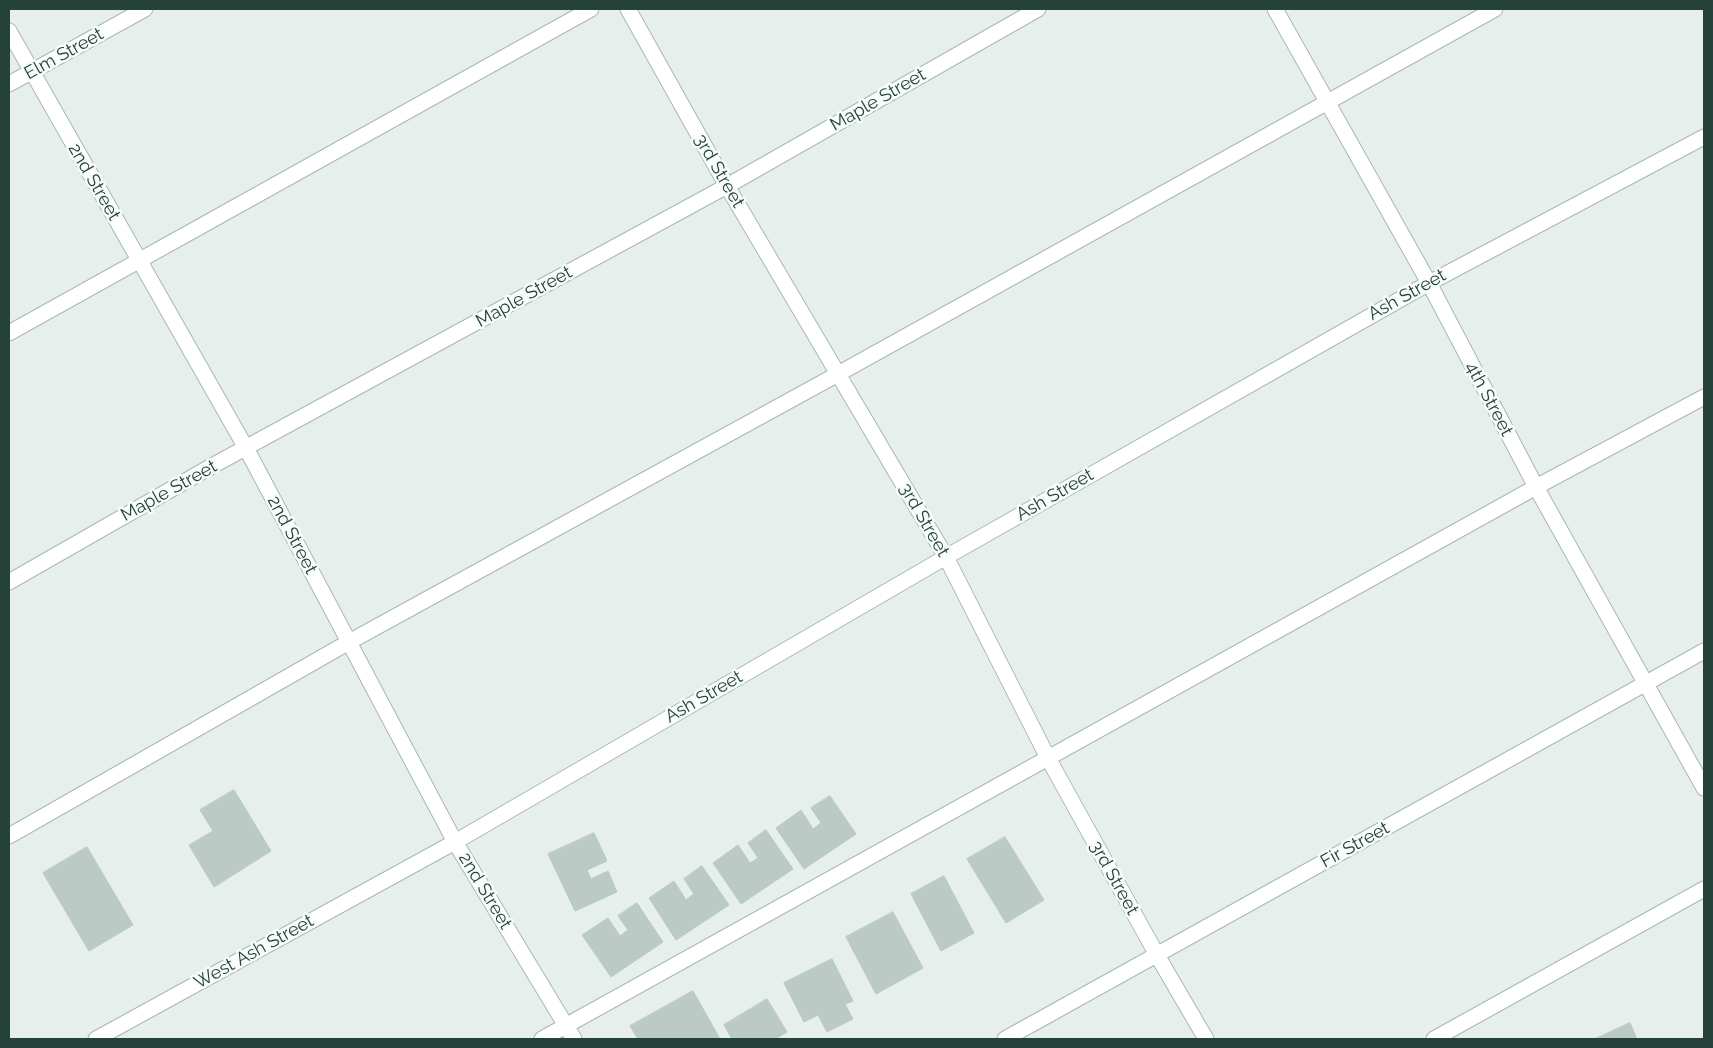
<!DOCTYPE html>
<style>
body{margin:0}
#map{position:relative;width:1713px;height:1048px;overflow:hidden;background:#e6efeb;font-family:Raleway,sans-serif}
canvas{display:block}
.frame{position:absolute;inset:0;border:10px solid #24423a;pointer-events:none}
</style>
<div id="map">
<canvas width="1713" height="1048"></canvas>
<div class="frame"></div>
</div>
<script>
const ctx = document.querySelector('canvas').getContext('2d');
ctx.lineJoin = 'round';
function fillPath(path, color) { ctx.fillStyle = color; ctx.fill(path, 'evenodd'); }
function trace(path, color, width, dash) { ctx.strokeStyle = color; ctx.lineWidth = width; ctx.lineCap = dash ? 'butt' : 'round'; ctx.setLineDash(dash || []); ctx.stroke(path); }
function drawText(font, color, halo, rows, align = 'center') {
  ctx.font = font + ' Raleway,sans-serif'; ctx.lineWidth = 5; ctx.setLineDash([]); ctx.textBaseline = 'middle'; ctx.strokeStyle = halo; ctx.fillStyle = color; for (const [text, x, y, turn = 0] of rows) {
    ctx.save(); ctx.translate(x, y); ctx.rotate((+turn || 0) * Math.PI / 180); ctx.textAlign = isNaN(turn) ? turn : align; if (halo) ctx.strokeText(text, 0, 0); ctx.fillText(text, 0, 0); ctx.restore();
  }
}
const building = new Path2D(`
 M234,790L271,851L214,887L189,845L213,831L200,810Z
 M830,796L856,834L804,869L776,828L801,810L813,829L821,823L811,808Z
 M766,830L793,869L741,904L713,863L738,845L750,863L758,858L748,843Z
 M594,833L607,861L587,870L591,879L608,871L617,892L575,911L548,854Z
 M1005,837L1044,900L1006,923L967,859Z
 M87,847L133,925L89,951L43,873Z
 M702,866L729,905L676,940L649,898L674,881L686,900L694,894L684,879Z
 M944,876L974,933L941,951L911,894Z
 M637,903L663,942L611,977L582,935L608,918L620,936L628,930L618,916Z
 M893,912L923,968L876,994L846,937Z
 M832,959L853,1001L845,1004L853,1019L827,1032L818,1015L804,1022L784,983Z
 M693,991L720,1039H638L630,1026Z
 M767,999L787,1032L775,1039H732L724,1025Z
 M1630,1023L1637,1039H1595Z`);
fillPath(building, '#bbcac4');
trace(building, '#b8c9c2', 1);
const minor = new Path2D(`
 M628,9L727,186L946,557L1048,758L1157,955L1206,1039
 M1275,9L1429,283L1536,487L1704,788
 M9,31L246,448L455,842L574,1039
 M9,84L145,9
 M9,333L591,9
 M9,582L212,466L727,186L1038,9
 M9,836L349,642L838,374L1495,9
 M96,1039L455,842L946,557L1429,283L1704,137
 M542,1039L1536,487L1704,397
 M1005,1039L1704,651
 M1434,1039L1704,889`);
trace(minor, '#a8b8b2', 17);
trace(minor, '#fff', 15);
drawText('18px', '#24423a', '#f7fbf9', [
 ["Elm Street",64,54,-29],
 ["Maple Street",878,100,-30],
 ["3rd Street",719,171,60],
 ["2nd Street",94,182,60],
 ["Ash Street",1407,295,-29],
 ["Maple Street",524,297,-29],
 ["4th Street",1489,399,62],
 ["Maple Street",169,491,-29],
 ["Ash Street",1055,495,-30],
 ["3rd Street",924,520,60],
 ["2nd Street",292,535,62],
 ["Ash Street",704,697,-30],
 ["Fir Street",1355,845,-29],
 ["3rd Street",1114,878,61],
 ["2nd Street",485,891,59],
 ["West Ash Street",254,952,-29]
]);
</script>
